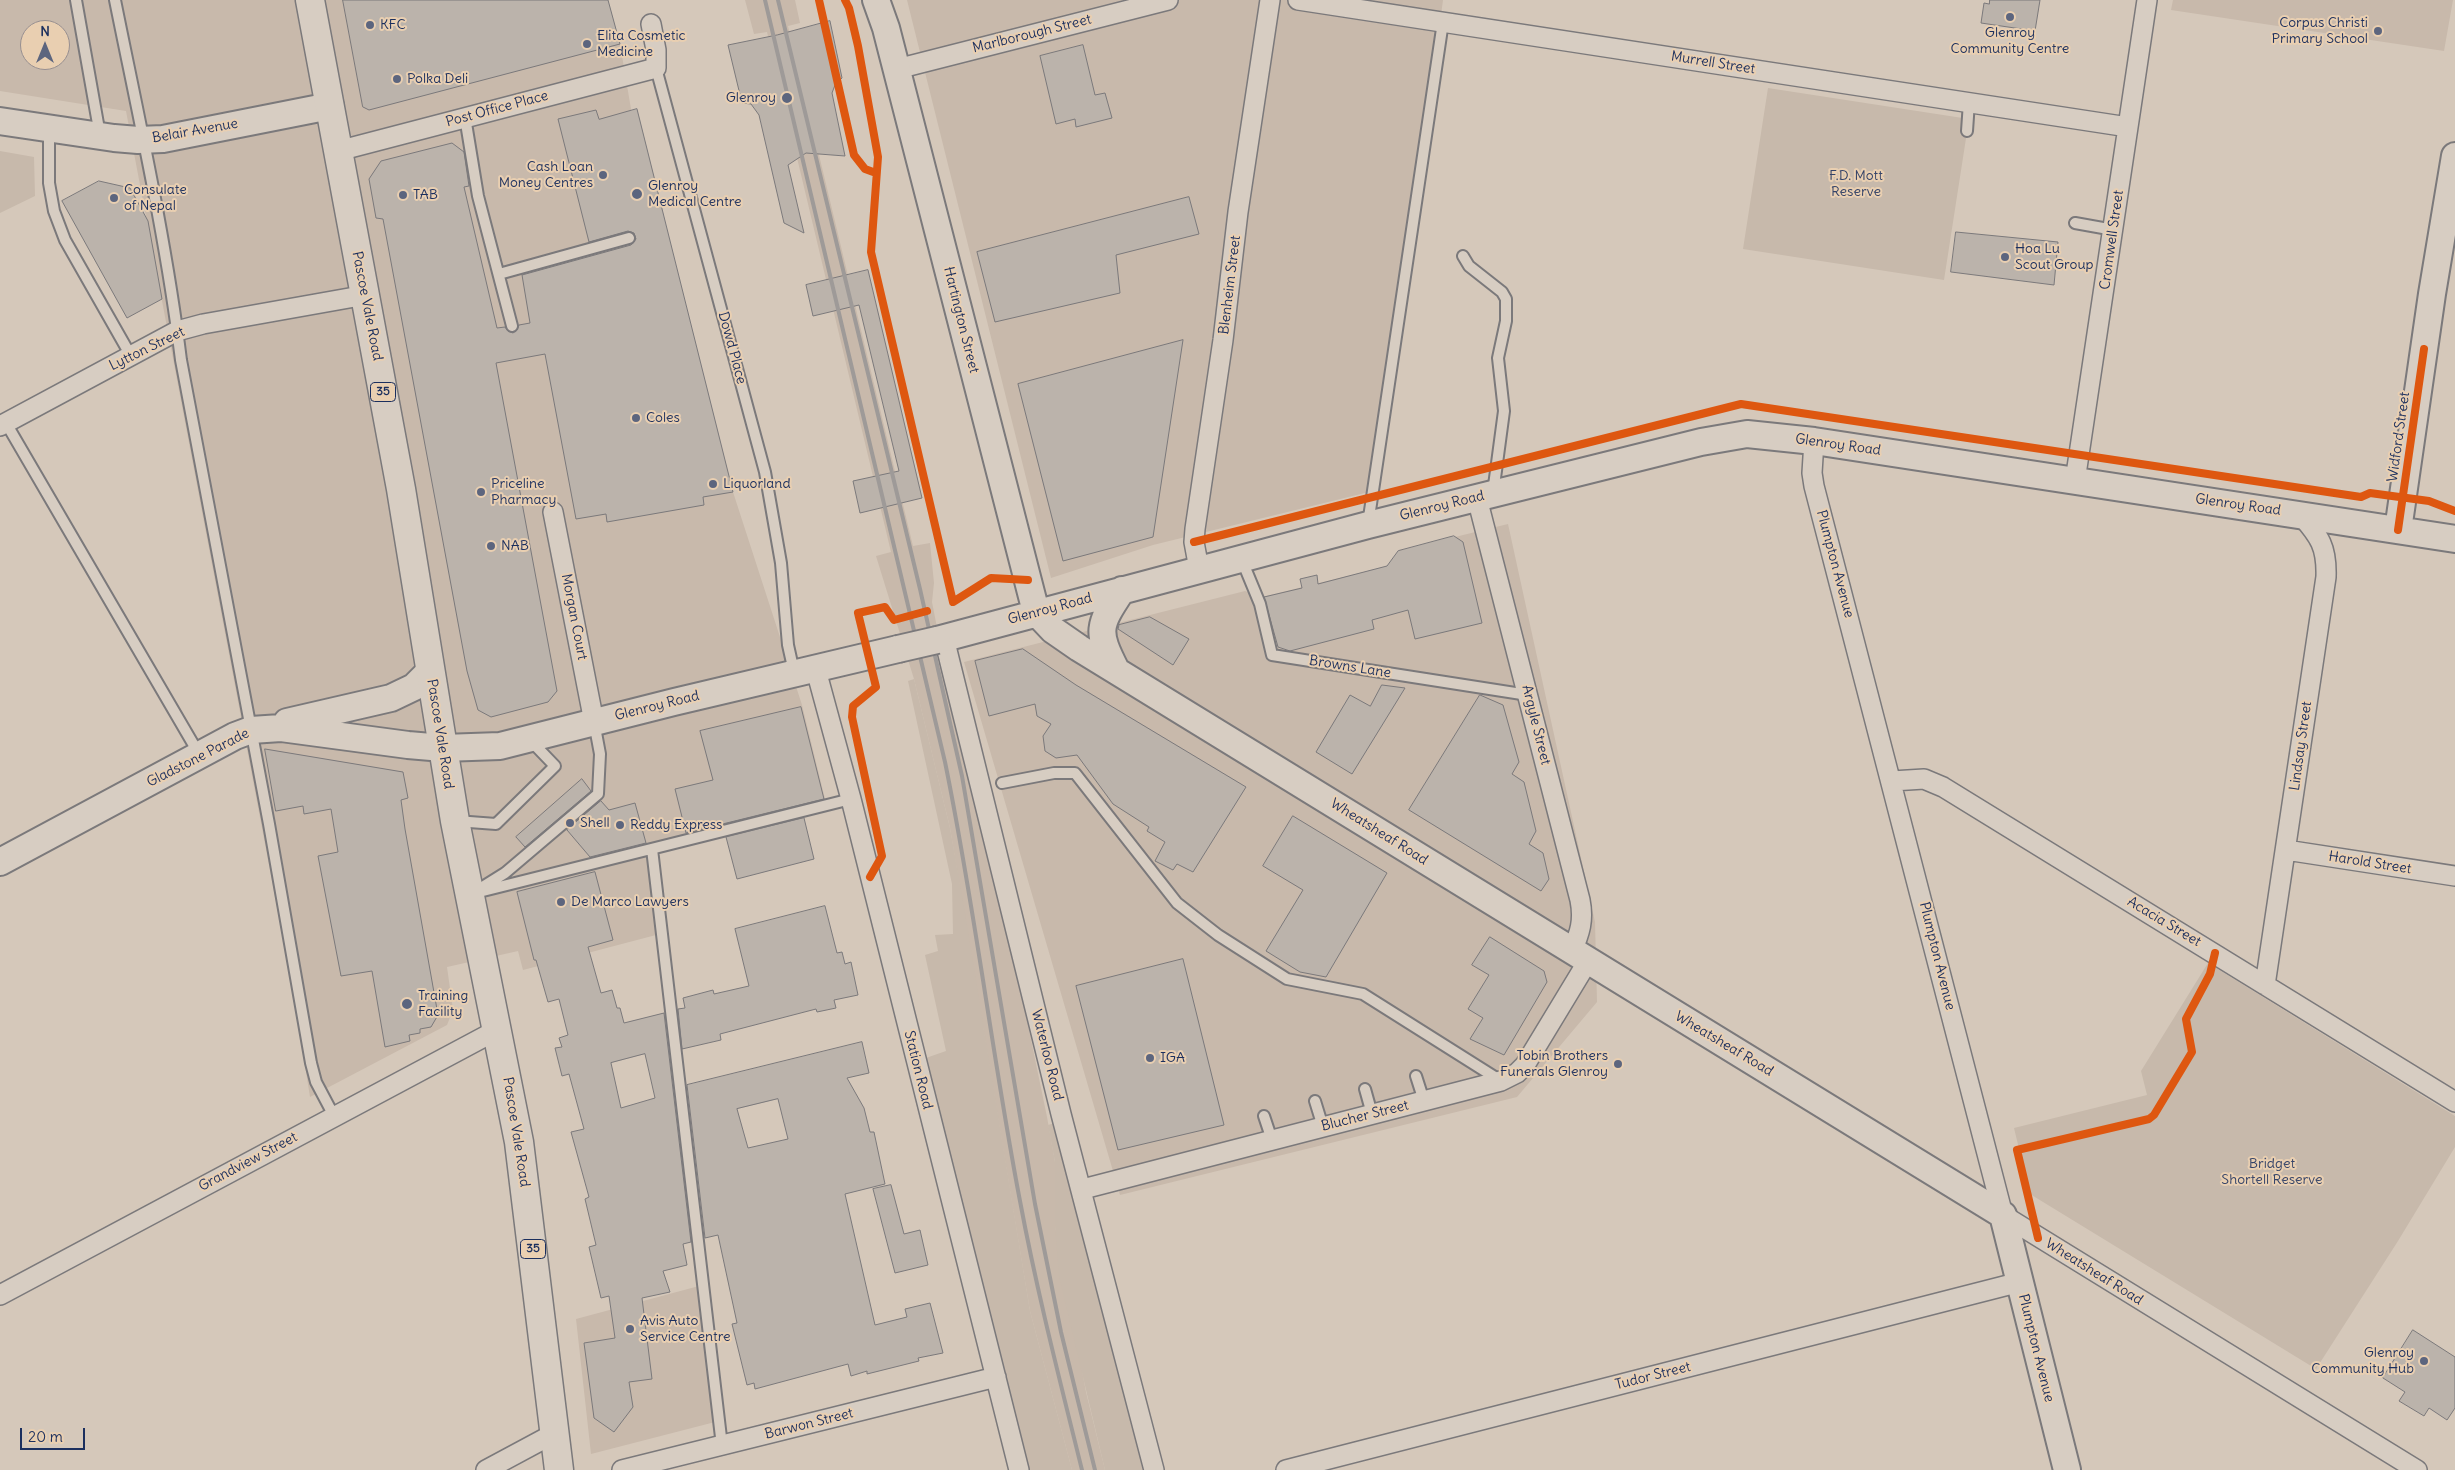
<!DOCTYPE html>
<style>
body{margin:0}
#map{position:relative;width:2455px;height:1470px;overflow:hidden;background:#d5c8ba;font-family:Delius,sans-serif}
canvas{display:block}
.north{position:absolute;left:20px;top:20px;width:50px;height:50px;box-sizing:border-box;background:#e9cfb1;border:1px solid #978f90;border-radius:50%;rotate:0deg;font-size:14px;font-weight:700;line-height:20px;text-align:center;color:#1b2f5e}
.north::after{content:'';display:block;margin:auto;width:18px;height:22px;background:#5c657e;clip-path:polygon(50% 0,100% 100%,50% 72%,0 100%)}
.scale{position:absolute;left:20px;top:1428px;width:65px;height:22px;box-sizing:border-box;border:2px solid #1b2f5e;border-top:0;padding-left:6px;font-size:15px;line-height:18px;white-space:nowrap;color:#1b2f5e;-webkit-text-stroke:4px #e9cfb1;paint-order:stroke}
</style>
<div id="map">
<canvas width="2455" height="1470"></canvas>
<div class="north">N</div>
<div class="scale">20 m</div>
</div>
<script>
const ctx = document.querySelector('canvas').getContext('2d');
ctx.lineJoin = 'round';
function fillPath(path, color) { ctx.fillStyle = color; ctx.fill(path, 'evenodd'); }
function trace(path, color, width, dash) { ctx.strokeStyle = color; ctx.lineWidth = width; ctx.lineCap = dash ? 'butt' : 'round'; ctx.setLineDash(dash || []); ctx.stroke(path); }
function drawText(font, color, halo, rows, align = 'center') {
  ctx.font = font + ' Delius,sans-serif'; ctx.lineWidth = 4; ctx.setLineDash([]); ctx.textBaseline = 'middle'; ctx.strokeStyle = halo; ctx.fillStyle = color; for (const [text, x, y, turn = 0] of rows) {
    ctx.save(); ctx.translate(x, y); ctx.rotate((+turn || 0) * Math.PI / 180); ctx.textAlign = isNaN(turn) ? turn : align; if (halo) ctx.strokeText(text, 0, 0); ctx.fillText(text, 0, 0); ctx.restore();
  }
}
fillPath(new Path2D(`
 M0,0H608L620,44L632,115L681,287L733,492L802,705L828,811L647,856L656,935L523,970L518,951L447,967L453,1010L447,1025L310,1097L294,997L126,111L0,91ZM30,30H60V60H30Z
 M745,0H795L800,23L788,26L913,546L930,543L934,583L932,602L947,679L1008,928L1047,1117L1055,1162V1226L1086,1392L1105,1470H1072L1030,1311L950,828L914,679L876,556L891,552L767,32L754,34Z
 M907,0H1443L1377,490L1153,545L1051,578Z
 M2173,0H2453L2444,51L2171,10Z
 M1508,524L1595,922L1597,1002L1517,1097L1120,1195L964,662L1245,591L1262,597L1396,564L1395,556L1398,551Z
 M699,1286L715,1422L591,1454L576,1319Z`), '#c8b9ab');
fillPath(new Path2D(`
 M1768,88L1969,119L1944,280L1743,249Z
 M0,151L34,157L35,196L0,213Z
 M914,679L950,828L964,907L1030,1311L1072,1470H1027L923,1059L946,1051L925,955L938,951L935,935L953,934L952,884L908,681Z
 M2208,963L2455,1116V1147L2398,1241L2316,1369L2030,1194L2014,1128L2147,1095L2141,1071Z
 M1055,1123L1143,1470H1105L1059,1276L1055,1226V1162L1048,1125Z`), '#c7b9ab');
const building = new Path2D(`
 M343,0H608L620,44L369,110L363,107Z
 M1990,0H2040L2035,31L1981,23L1984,3L1989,4Z
 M830,21L842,78L835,85L832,93L845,156L806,153L788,165L804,233L784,223L759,115L751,104L742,103L728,45L777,35Z
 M1083,45L1095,95L1105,93L1112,118L1076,127L1075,119L1056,124L1040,56Z
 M637,109L733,492L703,497L704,505L607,522L606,514L576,519L545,354L496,363L557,691L548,702L491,717L478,710L467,671L383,219L376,218L369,179L381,161L452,143L464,152L469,186L464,187L497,328L505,327L508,331L513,333L517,330L519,325L530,323L522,275L631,245L636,239L634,233L628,231L589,242L558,119L596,110L599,119Z
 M99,181L130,188L148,221L162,299L127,318L62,201Z
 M1189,197L1199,234L1116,255L1120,293L995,322L977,252Z
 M1956,232L2058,242L2054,285L1951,272Z
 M868,270L922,498L860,513L853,481L899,471L859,305L813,316L806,285Z
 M1183,340L1153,537L1063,561L1018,384Z
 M1454,536L1463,542L1482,623L1415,639L1408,610L1372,620L1374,629L1290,651L1278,647L1264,597L1302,588L1300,579L1317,575L1318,584L1387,566L1398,551Z
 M1150,617L1189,639L1173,665L1118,629L1119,625Z
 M1023,649L1076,685L1246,787L1193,872L1177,864L1173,870L1155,861L1165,842L1147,831L1149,827L1113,804L1077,755L1056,758L1045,751L1043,736L1051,724L1037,716L1035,704L989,716L975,661Z
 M1382,685L1405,688L1352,774L1316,752L1350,695L1370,706Z
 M1480,695L1503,705L1519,762L1512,774L1524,782L1536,831L1529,844L1543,853L1549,879L1541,891L1409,810Z
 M801,707L824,799L686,833L675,789L713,780L700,731Z
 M265,749L403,772L408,798L401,800L405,829L438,1015L431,1027L420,1029V1033L409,1035L410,1041L385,1047L372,971L341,976L318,856L338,852L331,809L304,814L303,806L276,811Z
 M582,779L591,791L525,847L516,837Z
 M601,801L609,810L635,803L646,843L590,857L567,830Z
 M1293,816L1387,873L1326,977L1300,972L1266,951L1303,890L1263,866Z
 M804,818L814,859L737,879L726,837Z
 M595,872L613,940L588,947L601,993L612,990L617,1008H620L624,1023L664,1013L691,1242L683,1244L687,1265L663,1271L670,1292L642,1298L652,1379L629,1382L633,1407L614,1432L594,1418L584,1343L615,1338L609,1296L601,1298L589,1247L596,1245L585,1199L589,1197L571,1132L584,1129L569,1074L562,1076L555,1048L562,1047L559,1038L568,1035L559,999L548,1002L536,960H534L517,892ZM645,1054L655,1098L621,1108L611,1063Z
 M825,906L837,953L842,952L845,964L851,962L858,995L834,1000L836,1008L817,1012L816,1009L720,1034L721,1040L682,1049L678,1009L685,1008L683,998L713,990L714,994L749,986L735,929Z
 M1490,937L1544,971L1547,982L1504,1055L1470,1039L1483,1018L1468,1009L1489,975L1472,965Z
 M1183,959L1224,1125L1118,1150L1076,986Z
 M862,1042L869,1073L847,1078L864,1108L870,1132H874L885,1184L845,1194L875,1325L907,1317L905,1309L930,1303L943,1353L918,1358L919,1361L867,1374V1371L851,1376L848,1364L755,1389L754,1383L747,1385L732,1324L737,1323L718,1235L705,1238L687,1085ZM778,1099L788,1139L748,1148L737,1109Z
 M891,1185L904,1234L920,1230L928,1265L895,1273L873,1189Z
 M2413,1330L2455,1357V1408L2447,1420L2429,1408L2424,1416L2399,1401L2405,1392L2383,1378Z`);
fillPath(building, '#bbb3ab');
trace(building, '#7b797b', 1);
const lane = new Path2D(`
 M76,0L100,135
 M115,0C139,119 166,239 181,360L269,824L311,1063L316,1082L334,1116
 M656,68L765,472L781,563L788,645L794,672
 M465,117L478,196L512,326
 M49,129V183L54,211L65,240L131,356
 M1967,131L1969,102
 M2075,223L2114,230
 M1463,256L1469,266L1502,292L1506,299V321L1498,358L1504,411L1493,493
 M499,274L629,238
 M6,423L199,754
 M1368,524L1443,22
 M1241,558L1260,604L1272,655L1528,695
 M1002,783L1054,773H1075L1177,903L1218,935L1287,979L1363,994L1501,1081
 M456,821L496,824L555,766L531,741
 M652,849L722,1446
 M481,888L505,873L598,794L600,754L594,722
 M471,894L851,799
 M1416,1076L1424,1101
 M1365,1089L1372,1114
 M1315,1101L1323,1127
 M1264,1116L1272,1140`);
const street = new Path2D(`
 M1298,0L2128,127
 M897,69L1168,0
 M338,151L656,68V50L651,24
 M0,426L177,331L203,324L366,295
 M1814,441L1812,473L1814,486L2003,1215L2417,1470
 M2075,481L2147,0
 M1477,498L1580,900C1584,920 1580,933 1572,951
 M553,512L594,722
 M1199,569L1194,542L1195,529L1223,340L1238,212L1270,0
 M944,638L1061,1114L1154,1470
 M816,670L851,799L1019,1470
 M1892,781L1924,779L1943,787L2455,1102
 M2286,850L2455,876
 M2265,985L2326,577C2327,547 2320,537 2300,514
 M1083,1189L1501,1081L1517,1073L1525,1065L1588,961
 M0,1295L497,1030
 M486,1470L555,1433
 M622,1470L996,1377
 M1286,1470L2020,1282`);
const secondary = new Path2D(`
 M876,0L886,28L1036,612L1053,630L1079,648L2003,1215L2067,1470
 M0,121L114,138L138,140L163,139L330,106
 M2398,530L2432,294L2455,156
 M937,640L1368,525L1701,442L1747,434L1814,441L2455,539
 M1116,670C1096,631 1098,626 1122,590
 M287,722L391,698L414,687L430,671
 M0,862L235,736L251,730L281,728L408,745L443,748L500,746L674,702L898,649`);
const primary = new Path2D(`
 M310,0L401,489L455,821L519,1142L559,1470`);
trace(lane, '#7b797b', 14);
trace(street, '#7b797b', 22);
trace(secondary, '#7b797b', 30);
trace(primary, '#7b797b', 31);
trace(lane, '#d7cdc2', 10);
trace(street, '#d7cdc2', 19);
trace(secondary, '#d7cdc2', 26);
trace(primary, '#d7cdc2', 28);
trace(new Path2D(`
 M765,0L945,762C975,908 992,1055 1020,1201C1037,1292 1060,1381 1082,1470
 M778,0L920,589L962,776L1035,1204L1061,1332L1095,1470`), '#9e9a98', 4);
const secondaryBridge = new Path2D(`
 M898,649L937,640`);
trace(secondaryBridge, '#7b797b', 30, []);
trace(secondaryBridge, '#d7cdc2', 26);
trace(new Path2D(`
 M819,0L854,155L865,169L876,173
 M845,0L849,8L858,46L878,157L871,252L953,602L991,578L1028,580
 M2398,530L2424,349
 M1194,542L1741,404L2361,497L2370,493L2429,501L2455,511
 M870,877L882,856L852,717L853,706L876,687L858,613L885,607L894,620L927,611
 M2038,1238L2017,1150L2149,1119L2154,1115L2192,1052L2186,1019L2210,974L2215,953`), '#de5710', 8);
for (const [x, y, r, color] of [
 [2010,17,5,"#5c657e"],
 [370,25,5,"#5c657e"],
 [2378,31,5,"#5c657e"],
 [587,44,5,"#5c657e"],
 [397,79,5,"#5c657e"],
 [787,98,6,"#5c657e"],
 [603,175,5,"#5c657e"],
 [637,194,6,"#5c657e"],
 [403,195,5,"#5c657e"],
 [114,198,5,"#5c657e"],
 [2005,257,5,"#5c657e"],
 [636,418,5,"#5c657e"],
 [713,484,5,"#5c657e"],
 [481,492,5,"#5c657e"],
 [491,546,5,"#5c657e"],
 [570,823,5,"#5c657e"],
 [620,825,5,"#5c657e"],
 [561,902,5,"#5c657e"],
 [407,1004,6,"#5c657e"],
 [1150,1058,5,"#5c657e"],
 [1618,1064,5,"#5c657e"],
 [630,1329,5,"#5c657e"],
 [2424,1361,5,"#5c657e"]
]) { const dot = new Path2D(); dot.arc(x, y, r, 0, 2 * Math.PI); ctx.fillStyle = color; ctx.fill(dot); trace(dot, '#e9cfb1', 2); }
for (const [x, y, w] of [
 [383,392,25],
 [533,1249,25]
]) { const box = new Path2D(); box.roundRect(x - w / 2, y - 9.5, w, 19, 4); ctx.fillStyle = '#e9cfb1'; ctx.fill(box); trace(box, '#1b2f5e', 1); }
drawText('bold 12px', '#1b2f5e', null, [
 ["35",383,392],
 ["35",533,1249]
]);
drawText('14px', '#1b2f5e', '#e9cfb1', [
 ["Corpus Christi",2368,23,"right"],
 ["Primary School",2368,39,"right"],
 ["KFC",380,25],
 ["Glenroy",2010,33,"center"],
 ["Community Centre",2010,49,"center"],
 ["Elita Cosmetic",597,36],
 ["Medicine",597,52],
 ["Polka Deli",407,79],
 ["Glenroy",776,98,"right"],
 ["Cash Loan",593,167,"right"],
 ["Money Centres",593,183,"right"],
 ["Glenroy",648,186],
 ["Medical Centre",648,202],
 ["Consulate",124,190],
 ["of Nepal",124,206],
 ["TAB",413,195],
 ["Hoa Lu",2015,249],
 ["Scout Group",2015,265],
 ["Coles",646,418],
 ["Priceline",491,484],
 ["Pharmacy",491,500],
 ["Liquorland",723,484],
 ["NAB",501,546],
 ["Shell",580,823],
 ["Reddy Express",630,825],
 ["De Marco Lawyers",571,902],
 ["Training",418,996],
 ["Facility",418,1012],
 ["Tobin Brothers",1608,1056,"right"],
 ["Funerals Glenroy",1608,1072,"right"],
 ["IGA",1160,1058],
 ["Avis Auto",640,1321],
 ["Service Centre",640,1337],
 ["Glenroy",2414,1353,"right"],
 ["Community Hub",2414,1369,"right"]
], 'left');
drawText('14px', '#1b2f5e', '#e9cfb1', [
 ["Marlborough Street",1032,34,-14],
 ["Murrell Street",1713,63,9],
 ["Post Office Place",497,109,-15],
 ["Belair Avenue",195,131,-10],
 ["Cromwell Street",2112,240,-82],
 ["Blenheim Street",1230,285,-83],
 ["Pascoe Vale Road",367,306,79],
 ["Hartington Street",961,320,76],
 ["Dowd Place",732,348,75],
 ["Lytton Street",147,349,-26],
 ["Widford Street",2399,437,-82],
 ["Glenroy Road",1838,445,8],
 ["Glenroy Road",2238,505,8],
 ["Glenroy Road",1442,506,-14],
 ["Plumpton Avenue",1835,564,75],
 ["Glenroy Road",1050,609,-15],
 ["Morgan Court",574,617,79],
 ["Browns Lane",1350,667,9],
 ["Glenroy Road",657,706,-14],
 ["Argyle Street",1536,725,76],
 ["Pascoe Vale Road",440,734,81],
 ["Lindsay Street",2301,746,-82],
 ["Gladstone Parade",198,758,-27],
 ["Wheatsheaf Road",1379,832,32],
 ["Harold Street",2370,863,9],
 ["Acacia Street",2164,922,31],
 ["Plumpton Avenue",1937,956,76],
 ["Wheatsheaf Road",1724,1044,31],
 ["Waterloo Road",1047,1055,76],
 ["Station Road",918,1070,76],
 ["Blucher Street",1365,1116,-14],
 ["Pascoe Vale Road",516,1132,81],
 ["Grandview Street",248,1162,-28],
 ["Wheatsheaf Road",2094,1272,32],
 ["Plumpton Avenue",2036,1348,76],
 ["Tudor Street",1653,1376,-14],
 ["Barwon Street",809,1424,-14]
]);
drawText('14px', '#344368', '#e9cfb1', [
 ["F.D. Mott",1856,176],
 ["Reserve",1856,192],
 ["Bridget",2272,1164],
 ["Shortell Reserve",2272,1180]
]);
</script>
